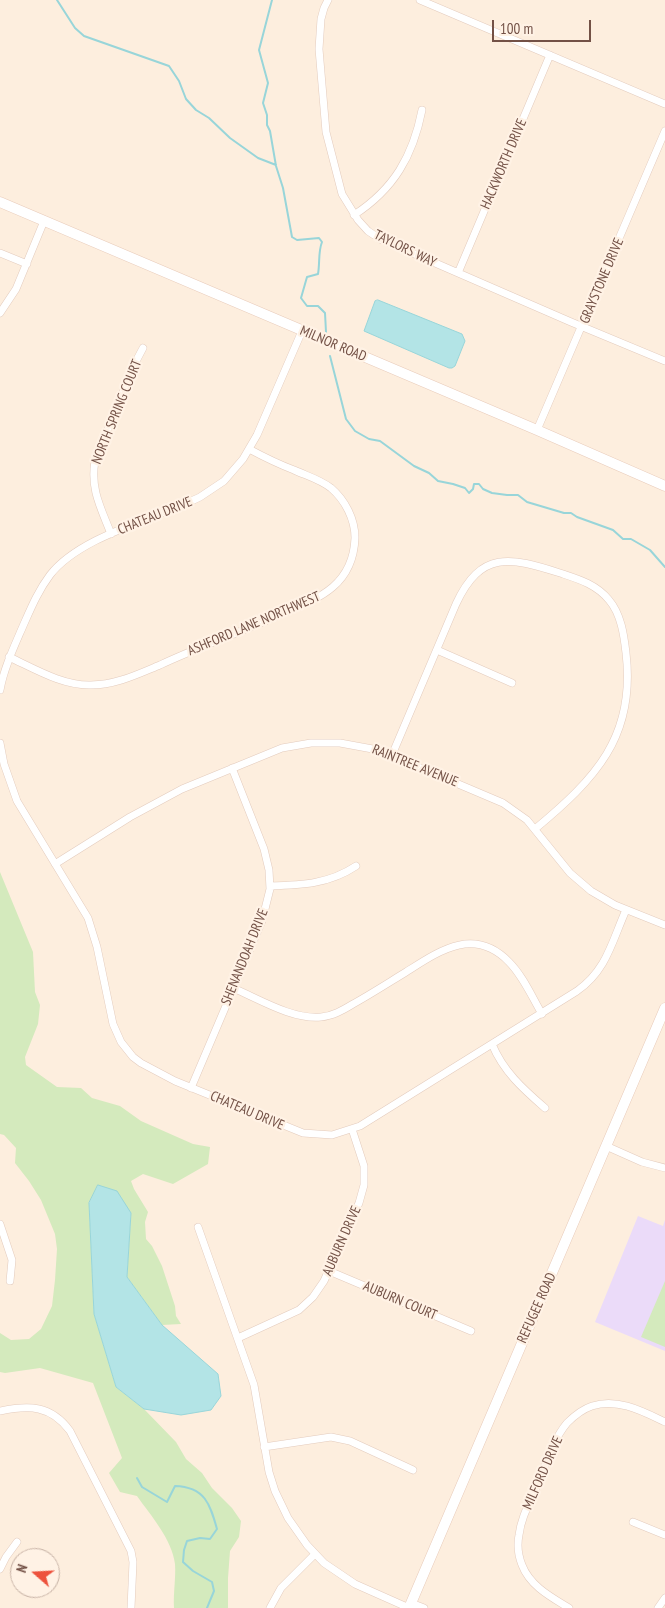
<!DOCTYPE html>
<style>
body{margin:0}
#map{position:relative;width:665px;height:1608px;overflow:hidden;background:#fdeede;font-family:"PT Sans Narrow",sans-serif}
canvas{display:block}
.north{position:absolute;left:10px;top:1548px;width:50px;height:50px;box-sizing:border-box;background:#fff2e5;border:1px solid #c7b2a5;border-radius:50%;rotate:289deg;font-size:14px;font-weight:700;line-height:20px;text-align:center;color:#735146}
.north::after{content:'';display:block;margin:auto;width:18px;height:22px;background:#ed523d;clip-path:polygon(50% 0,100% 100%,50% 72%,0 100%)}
.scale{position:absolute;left:492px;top:20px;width:99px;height:22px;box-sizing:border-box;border:2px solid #735146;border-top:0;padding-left:6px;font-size:15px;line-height:18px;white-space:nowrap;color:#735146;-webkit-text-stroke:4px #fff2e5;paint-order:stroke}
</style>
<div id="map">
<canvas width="665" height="1608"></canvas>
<div class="north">N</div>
<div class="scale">100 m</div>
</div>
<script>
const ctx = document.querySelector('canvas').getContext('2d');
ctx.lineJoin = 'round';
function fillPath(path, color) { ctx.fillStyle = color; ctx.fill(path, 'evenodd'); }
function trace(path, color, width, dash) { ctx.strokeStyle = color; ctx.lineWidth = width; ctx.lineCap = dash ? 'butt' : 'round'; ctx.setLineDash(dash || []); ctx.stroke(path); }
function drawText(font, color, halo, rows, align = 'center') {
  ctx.font = font + ' "PT Sans Narrow",sans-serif'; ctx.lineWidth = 4.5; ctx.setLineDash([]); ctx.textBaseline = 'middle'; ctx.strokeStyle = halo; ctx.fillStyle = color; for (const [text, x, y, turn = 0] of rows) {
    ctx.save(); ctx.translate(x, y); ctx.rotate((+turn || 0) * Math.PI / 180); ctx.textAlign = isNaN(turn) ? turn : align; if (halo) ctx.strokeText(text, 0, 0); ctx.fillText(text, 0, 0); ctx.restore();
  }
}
fillPath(new Path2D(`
 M638,1216L663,1226L665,1220V1351L595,1322Z`), '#ebdbf9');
fillPath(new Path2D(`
 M0,872L33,952L35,992L40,1005L38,1024L25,1057L26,1065L57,1087L81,1088L92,1098L120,1106L141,1121L193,1144L210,1147L208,1164L173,1184L143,1174L131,1181L134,1189L148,1212L145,1222L146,1239L152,1246L162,1266L175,1306L176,1316L181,1324L162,1325L127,1277L131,1213L98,1186L89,1203L94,1314L116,1387L144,1409L176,1442L186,1459L202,1473L212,1488L232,1508L241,1521L239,1537L230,1551L228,1578V1608H174C173,1594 176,1578 175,1564C172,1539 151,1516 137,1496L120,1492L109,1473L122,1458L93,1383L40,1368L5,1373L0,1372V1333L11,1340L29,1339L41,1329L52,1306L55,1280L57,1249L55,1234L41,1200L29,1181L15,1163L16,1148L4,1135L0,1134Z
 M665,1281V1347L641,1337Z`), '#d4eabd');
const water = new Path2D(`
 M378,300L462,334L465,341L455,366L452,368H449L364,331L375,301Z
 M98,1185L117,1191L131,1213L127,1277L162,1325L218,1374L221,1396L211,1410L181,1415L144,1409L116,1387L94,1314L89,1203Z`);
fillPath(water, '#b3e4e6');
trace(water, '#98d5d9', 1);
trace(new Path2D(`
 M57,0L75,28L84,36L169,66L179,81L186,99L196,110L209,118L230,138L258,158L276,165
 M272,0L259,50L268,83L263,103L267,115V125L270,131L276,166L283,188L292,237L297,240L319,238L322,242C318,252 320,263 318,274L307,277L301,298L307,306H318L325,313L326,332
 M330,356L346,419L355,431L369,439L380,441L414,466L429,473L438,481L453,484L465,488L469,493L473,489L474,484H479L483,489L492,493L507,495H518L527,502L564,513H571L577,517L613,530L623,539H631L650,550L665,567
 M137,1478L142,1487L167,1502L175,1486C205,1487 210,1504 217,1529L210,1539L200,1538L187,1541L184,1550L183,1562L193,1571L212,1582L214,1591L207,1608`), '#98d5d9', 2);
const street = new Path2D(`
 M328,0L324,8L321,19L319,49L326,132L342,194L358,220L368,231L380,239L571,322L665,361
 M420,0L665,104
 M354,215C394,189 413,156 422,110
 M0,253L27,264
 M458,273L550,55
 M0,313L16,289L44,221
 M537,430L665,131
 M111,534C101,508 90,489 95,461L134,365L143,348
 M437,650L512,683
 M9,657C35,669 63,686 91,685C116,685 138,674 160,665C179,656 199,648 219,640C239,632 259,624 279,615C317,599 353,587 355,538C355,519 345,500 331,488C319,479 307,476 294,470C278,464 264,457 249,449
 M0,690C4,668 14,647 23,626C31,608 38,591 50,575C80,536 155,519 200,497L224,481L243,459L257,435L302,331
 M0,743L4,764L17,801L88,918L97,947L113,1024L121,1042L133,1057L141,1063L175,1081L303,1133L332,1135L360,1126L577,991C607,970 612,941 626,910
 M392,755L456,604C481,550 510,557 560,573C578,579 596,584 609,600C621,614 624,635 626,653C636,737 595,779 535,829
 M55,864L130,817L182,789L282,748L311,743H340L378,750L503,803L527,820L570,873L591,891L615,905L665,925
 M270,886C302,885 329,884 356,866
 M233,988C259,999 293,1020 321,1017C333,1016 343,1010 353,1004C371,994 388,983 406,972C439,951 474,926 509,962C523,976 532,997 542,1014
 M492,1044C503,1071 523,1089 545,1108
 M191,1088L262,921L270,889L269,870L264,849L232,768
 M606,1146L642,1162L665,1168
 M0,1224L12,1260L10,1281
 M198,1227L254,1385L269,1472L275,1491L288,1518L307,1545L324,1563L355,1584L409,1608
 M329,1271L471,1331
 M238,1338L299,1310L313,1297L324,1281L359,1203L364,1185V1166L352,1129
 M0,1411C29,1405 51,1405 70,1431L131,1551L133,1562L131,1608
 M264,1447L331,1437L350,1441L413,1470
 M633,1522L665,1535
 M0,1569L6,1557L17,1542
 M411,1603L424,1608
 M270,1608L281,1588L315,1554
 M569,1608C551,1597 530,1586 522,1565C518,1555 517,1545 519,1535C521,1518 529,1504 536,1488C545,1467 552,1441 567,1423C574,1416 583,1409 592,1406C618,1398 642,1411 665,1422
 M658,1608L665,1598`);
const secondary = new Path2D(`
 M0,202L537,430L665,486
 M409,1608L665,1008`);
trace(street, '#e3cbbd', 8);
trace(secondary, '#e8cbba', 11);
trace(street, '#fff', 7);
trace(secondary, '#fff', 10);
drawText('14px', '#735146', '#fff2e5', [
 ["HACKWORTH DRIVE",504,164,-67],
 ["TAYLORS WAY",405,249,26],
 ["GRAYSTONE DRIVE",602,281,-67],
 ["MILNOR ROAD",333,344,23],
 ["NORTH SPRING COURT",117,412,-68],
 ["CHATEAU DRIVE",155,516,-22],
 ["ASHFORD LANE NORTHWEST",254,624,-23],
 ["RAINTREE AVENUE",415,766,22],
 ["SHENANDOAH DRIVE",245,957,-68],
 ["CHATEAU DRIVE",247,1111,23],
 ["AUBURN DRIVE",342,1241,-66],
 ["AUBURN COURT",400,1301,23],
 ["REFUGEE ROAD",537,1308,-66],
 ["MILFORD DRIVE",543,1473,-66]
]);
</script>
